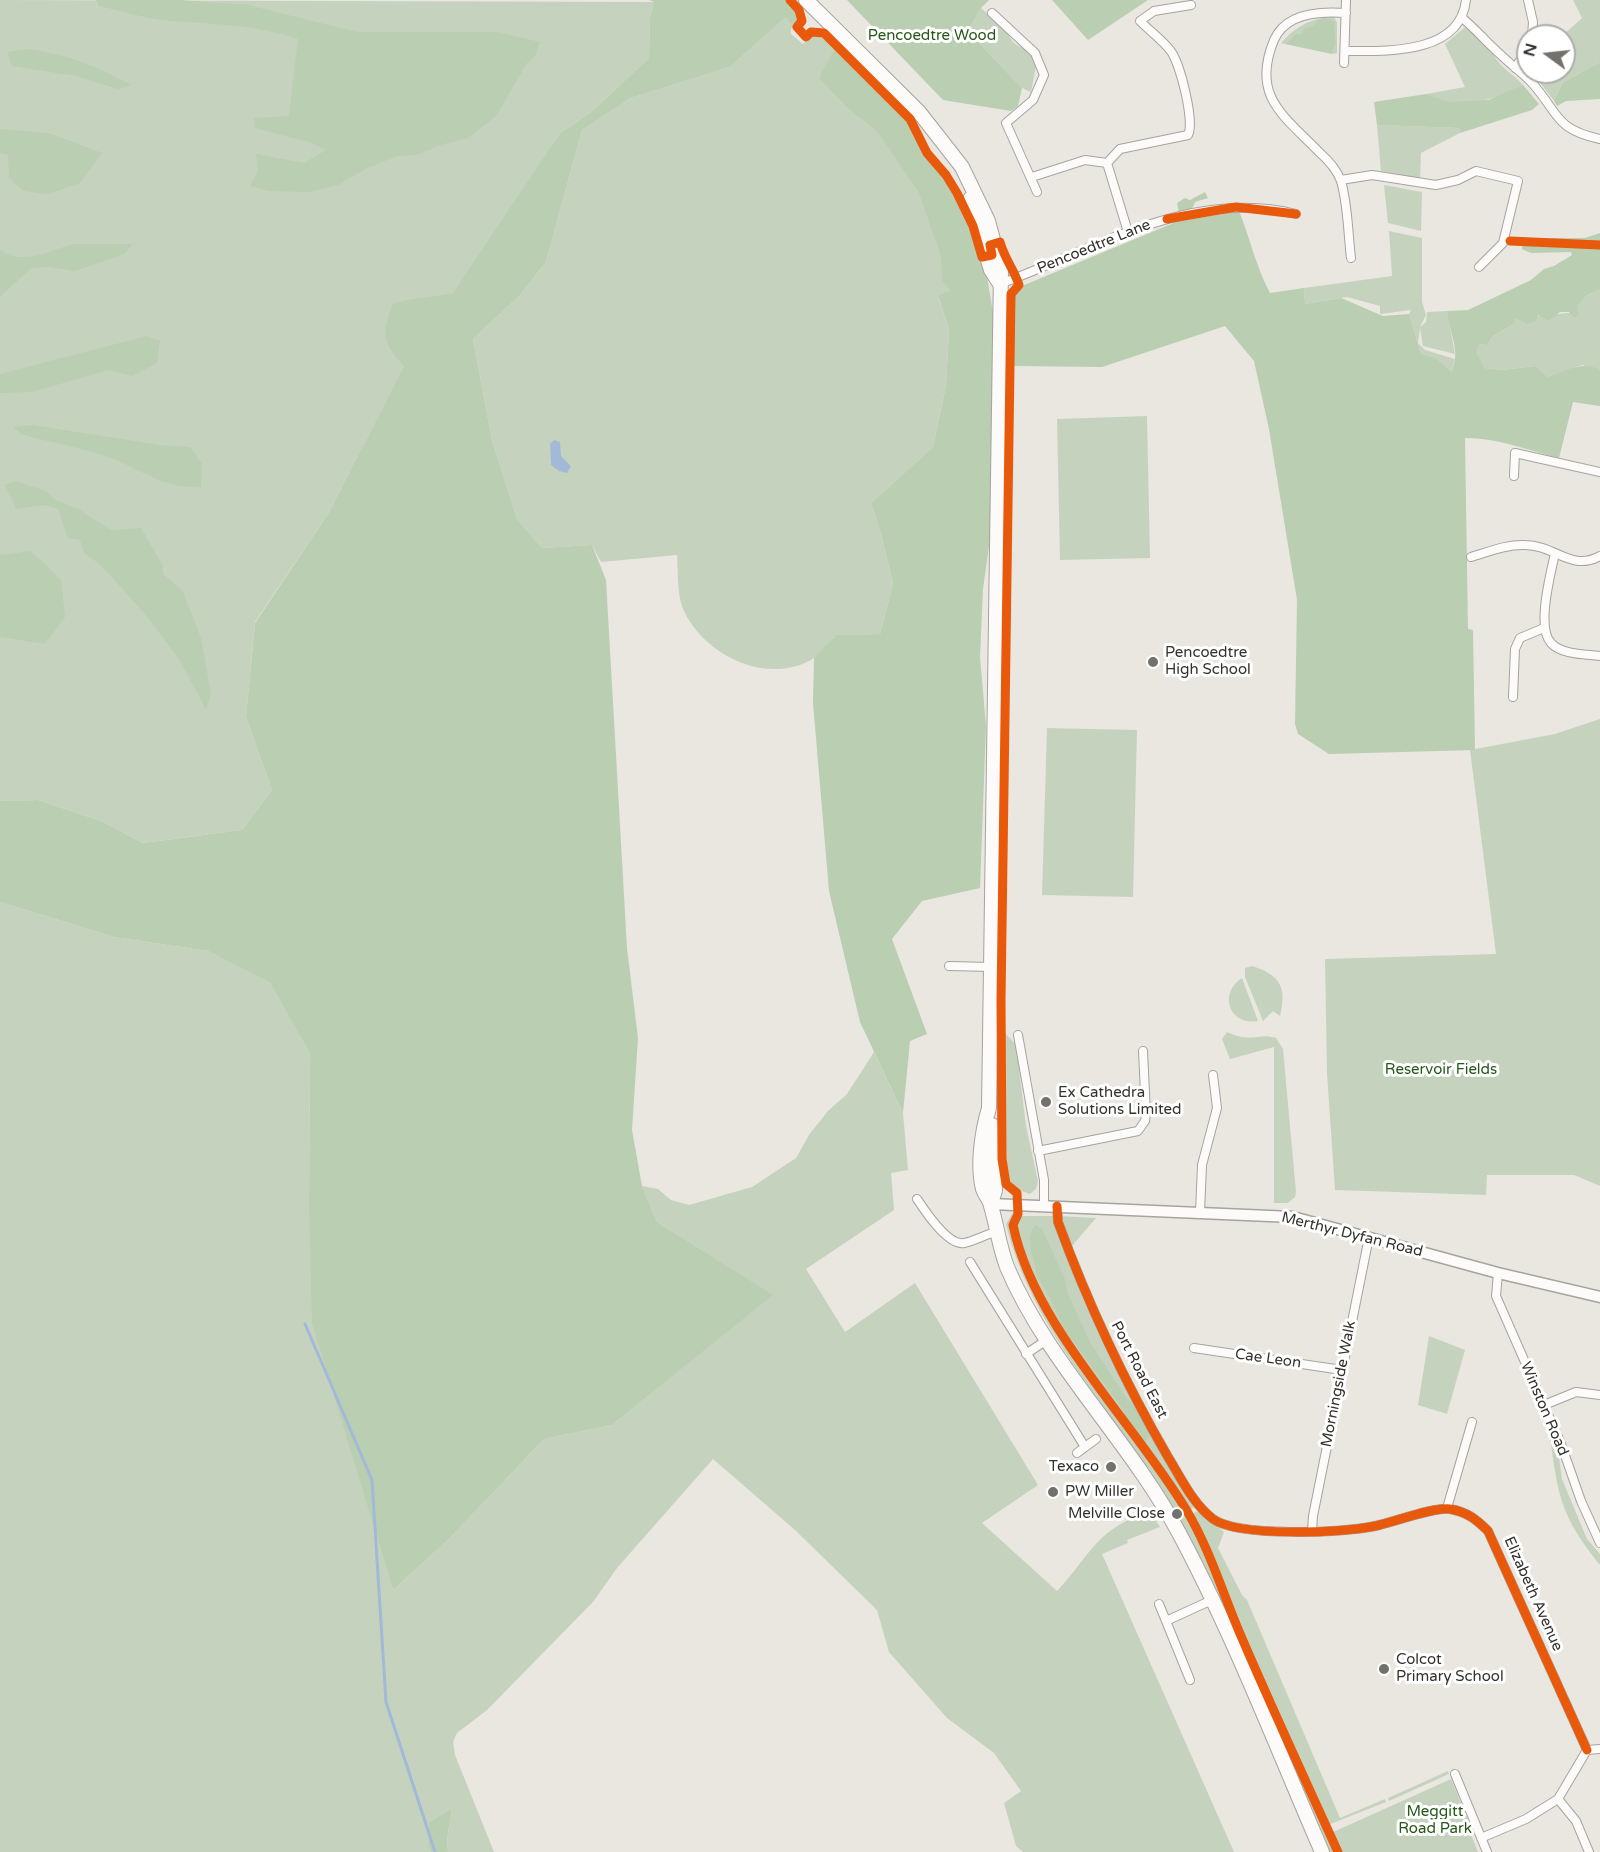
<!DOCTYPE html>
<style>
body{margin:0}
#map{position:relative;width:1600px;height:1852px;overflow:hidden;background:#e9e7e0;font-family:"Varela Round",sans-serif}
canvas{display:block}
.north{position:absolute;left:1516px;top:24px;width:60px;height:60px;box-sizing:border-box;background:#fff;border:2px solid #aeadab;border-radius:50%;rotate:285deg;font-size:16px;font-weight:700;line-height:24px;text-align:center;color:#34322d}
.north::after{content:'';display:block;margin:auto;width:21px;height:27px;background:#73716c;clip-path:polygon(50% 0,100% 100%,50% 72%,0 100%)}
</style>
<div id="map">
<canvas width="1600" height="1852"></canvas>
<div class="north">N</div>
</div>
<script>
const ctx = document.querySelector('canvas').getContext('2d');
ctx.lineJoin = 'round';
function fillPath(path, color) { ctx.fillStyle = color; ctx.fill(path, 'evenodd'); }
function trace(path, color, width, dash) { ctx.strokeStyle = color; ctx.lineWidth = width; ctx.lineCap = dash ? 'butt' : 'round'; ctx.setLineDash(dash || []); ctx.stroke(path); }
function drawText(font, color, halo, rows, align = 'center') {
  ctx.font = font + ' "Varela Round",sans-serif'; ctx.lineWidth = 6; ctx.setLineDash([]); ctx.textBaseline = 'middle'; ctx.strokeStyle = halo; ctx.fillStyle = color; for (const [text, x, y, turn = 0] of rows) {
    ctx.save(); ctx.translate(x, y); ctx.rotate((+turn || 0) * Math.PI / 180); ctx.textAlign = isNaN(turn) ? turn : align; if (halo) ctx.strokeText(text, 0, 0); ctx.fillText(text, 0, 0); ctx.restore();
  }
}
fillPath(new Path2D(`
 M0,0L654,2L650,18L649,58L590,113L560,133L472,267L414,347L328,514L255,622L246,717L272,790L242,830L143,843L101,821L38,800L0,801Z
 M1573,0H1600V62L1562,83L1554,101L1532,72H1564L1562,36L1582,18Z
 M981,8L1008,31C1009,41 1018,48 1028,49L1037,61L1031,92L1022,88L968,31Z
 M798,11L800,20L791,29V34L803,44L813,33H819L836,47L938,182L950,290L938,297L949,329L946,385L933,447L871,503L881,533L893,584L880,634L836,635C829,642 822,653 814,658C768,687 703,655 683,609C677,594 678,571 677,555L601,562L592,545L542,548L517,519L492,440L473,339L520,295L546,262L582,130L631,98L730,67L787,16L797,21Z
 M1326,17H1334L1337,22V53L1332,54L1336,43L1333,21L1314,26L1301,36L1296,33L1285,44L1281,43C1294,28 1306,21 1326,17Z
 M1464,28C1480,29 1491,54 1501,65C1508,72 1516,77 1523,85C1498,99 1451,114 1426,94L1465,87L1445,44Z
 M1377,125L1459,128L1460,133L1421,153L1420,179L1381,171Z
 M1384,185L1422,192L1421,231L1388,223Z
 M1389,231L1422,238V302L1426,315L1420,327L1426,322L1427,312L1447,311L1455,354L1423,346L1420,328L1418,343L1425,350L1455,359L1451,373L1436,358L1421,354L1409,314L1411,310L1380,314V306L1347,297L1305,304L1304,288L1392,276Z
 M1600,290V370L1582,365L1548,377L1536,366L1502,370L1483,368L1477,353L1479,344L1487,345L1493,336L1514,324L1516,318L1579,312L1576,306L1587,295Z
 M1147,416L1150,558L1060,560L1057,419Z
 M1600,719V1186L1574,1175H1487L1486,1195L1335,1190L1327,1073L1325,959L1496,954L1470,750L1555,734Z
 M1047,728L1137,730L1133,897L1042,895Z
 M0,902L114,937L208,951L270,981L310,1054L309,1200L351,1448L393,1590L449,1539L544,1439L612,1425L772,1295L657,1222L642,1186L658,1189L671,1200L689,1205L752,1187L796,1158L809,1135L828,1111L847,1094L874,1052L903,1113L908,1170L891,1173L894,1210L806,1269L845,1332L915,1283L1038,1485L982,1523L1057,1591C1090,1556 1099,1524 1151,1513L1160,1527L1127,1540L1128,1543L1102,1554L1234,1852H1023L1016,1846L1004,1803L1021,1791L994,1753L947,1718L889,1652L877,1610L795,1530L713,1459L617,1568L593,1602L487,1710L457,1733L453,1742L455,1755L494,1852H448L447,1840L452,1808L429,1822L428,1846L431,1852H0Z
 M1252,966C1281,975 1287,988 1280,1016L1273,1011L1263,1021L1245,977V968Z
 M1242,978L1258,1021C1229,1026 1218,993 1242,978Z
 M1004,1032L1016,1045L1026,1126L1038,1181L1036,1189L1030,1194L1013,1188L1006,1174Z
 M1227,1032C1252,1044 1258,1032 1276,1038L1283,1049L1296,1192L1295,1197L1288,1203H1274V1047L1230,1059L1222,1039Z
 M1013,1212L1011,1224L1023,1264L1046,1312L1179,1504L1178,1509L1172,1508C1117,1413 1032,1333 1006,1224Z
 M1022,1216H1053L1083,1299L1107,1352L1132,1401L1194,1507L1189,1510C1131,1419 1042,1329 1015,1223Z
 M1060,1216L1096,1218L1071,1247Z
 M1429,1336L1465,1350L1447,1414L1418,1405Z
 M1550,1436L1559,1457L1562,1479L1587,1539L1600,1554V1565C1561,1516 1558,1497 1550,1436Z
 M1197,1511L1224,1532L1218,1548L1242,1595L1247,1600L1340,1818L1385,1799L1386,1802L1328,1825L1252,1657L1209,1548L1192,1515Z
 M1185,1515L1207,1557L1254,1674L1335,1852H1329L1212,1585L1177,1517Z
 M1448,1771L1449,1774L1389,1801L1388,1798Z
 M1451,1779L1471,1827L1470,1832L1478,1852H1340L1331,1833Z`), '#c5d3be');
fillPath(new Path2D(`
 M96,0H180L248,5L357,32H497L540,42L535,56L527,63L496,116L468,138L444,144L416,155L398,156L367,168L338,185L309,192L269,191L250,186L258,170L256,154L304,163L326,150L309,142L255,128L254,118L289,116L298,39C257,25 213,24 171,21C147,19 122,11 99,6Z
 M649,0H787L798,11V21L791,24L786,17L730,67L631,98L582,130L546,262L520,295L473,339L492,440L517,519L542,548L592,545L606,580L627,948L638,1038L632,1130L642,1186L657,1222L773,1295L612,1425L544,1439L449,1539L393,1590L312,1323L309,1200L310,1054L270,982L208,951L114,937L0,902V801L38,800L101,821L143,843L242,830L272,790L246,717L255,623L328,514L404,366C382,342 381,335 393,304C413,297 432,298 453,293L560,133L590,113L649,58L650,18L654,2Z
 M847,0H989L981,8L968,31L1022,88L1018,106L1011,111L943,100Z
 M1052,0H1148L1088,40Z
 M1324,18L1334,21L1336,43L1332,54L1285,44L1296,33L1301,35L1305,28L1314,26L1316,22Z
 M835,48L906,116L914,129L927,157L944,175L956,195L969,224L980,258H984L993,313V400L990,539L983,589L980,657L986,726L980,888L922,901L892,939L927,1034L910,1041L903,1113L860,1022L829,891L813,703L814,658L836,635L880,634L893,584L881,533L871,503L933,447L946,385L949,329L938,296L950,290L942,280L941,256L919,193L878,132L849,109L819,78Z
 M28,49C66,54 97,66 131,85L118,89L76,76L12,66L7,52Z
 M1600,62V99L1566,101L1557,106L1554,101L1562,83Z
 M1523,85L1539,104L1532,110L1460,133L1459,128L1377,125L1374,102L1426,94L1448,102L1488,100Z
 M0,129L49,133L102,153L80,183L48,194L23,191L9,178L8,155L0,153Z
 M1205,192L1208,198L1195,202C1193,210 1187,212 1179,213L1177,203L1185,198L1190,200Z
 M1239,211C1250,238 1256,267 1270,293L1304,288L1305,304L1341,298L1383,316L1409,314L1421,354L1436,358L1451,372C1462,352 1449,333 1447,311L1468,310L1531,280L1544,269L1554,266L1572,255L1571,252L1531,253L1522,249L1523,238H1585L1600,233V290L1587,295L1577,306L1579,312L1575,318L1569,312H1560L1549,321L1538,315L1536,321L1527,324L1516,318L1514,324L1493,336L1487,345L1479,344L1477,353L1484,368L1502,370L1536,366L1548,377C1565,371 1583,360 1600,370V406L1573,402L1559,458C1527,450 1498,438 1465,438L1468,629L1473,630L1475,750L1329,754L1298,734L1295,724L1297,600L1269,429L1254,361L1225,326L1102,367L1013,366V294L1022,286L1176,222Z
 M73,244H133L124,254L75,271L49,267L31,268L0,297V250C21,266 50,251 73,244Z
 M147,336L160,341L157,363L132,376L109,370L32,392L0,393V374Z
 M32,425L160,445L190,447L202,464L201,487C163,490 137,466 102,455C76,446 47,442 21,434L13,427Z
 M16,481L46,491L55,500L80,510L111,530L141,528L163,566V574L182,590L201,638L211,694L206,709L179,659L145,614L101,565L84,553L80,540L68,538L58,509L45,505L16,509L5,485Z
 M31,551L61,580L65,617L45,644L0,637V555Z
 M1035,1225L1042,1229L1065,1279L1067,1292L1091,1344L1125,1396L1142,1417L1149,1436L1145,1444L1124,1418V1411L1062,1327C1061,1319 1042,1282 1037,1277C1036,1259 1023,1242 1035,1225Z
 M452,1808L447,1840L448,1852H431L428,1847L429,1822Z`), '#baceb1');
fillPath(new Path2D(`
 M554,440L560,442L561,456L571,466L567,473L559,471L551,465L550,444Z`), '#a2bad8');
trace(new Path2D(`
 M305,1324L372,1480L386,1702L435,1852`), '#a2bad8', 3);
const minor = new Path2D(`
 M1528,0L1533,22L1532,36
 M992,13L1035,53L1044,75L1033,100L1006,123L1037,192
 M1346,13C1321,11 1286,12 1274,40C1251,96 1283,115 1319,152C1327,159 1337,170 1341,181C1348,205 1348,234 1351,258
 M1461,17C1476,29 1487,43 1501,55C1511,65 1523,73 1532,83C1559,113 1554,129 1600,139
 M1345,51C1386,51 1460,55 1466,0
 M1344,63L1346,0
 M1515,68L1528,48
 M1107,163L1120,149L1188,135C1195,122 1180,62 1170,50C1162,40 1150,31 1140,21L1154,11L1191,5
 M1032,177L1085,160L1107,163L1128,232
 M1341,180L1372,175L1436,185L1458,180L1476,171L1518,181L1503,243L1479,267
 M1000,284C1095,249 1191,188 1296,214
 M1514,476L1515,453L1600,472
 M1555,553C1551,573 1536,627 1551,643C1562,655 1585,654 1600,656
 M1471,557C1488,552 1507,544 1525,545C1555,545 1571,572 1600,556
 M1513,697L1515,649L1520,638L1544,628
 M949,966L992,967
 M1018,1035L1044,1180V1206
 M1038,1151L1138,1131L1145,1121L1146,1114L1143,1051
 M917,1199C925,1211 948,1246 964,1243C974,1241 985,1235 995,1232
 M1057,1206L1058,1222C1088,1304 1124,1381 1168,1457C1181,1478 1193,1504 1213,1519C1238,1537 1343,1533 1375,1526C1391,1523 1436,1506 1450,1509C1467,1512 1476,1519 1488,1531L1587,1750
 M1200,1212L1202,1165L1217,1108L1213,1075
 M970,1262L1085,1447
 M1498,1273L1496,1296L1561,1444L1581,1501L1600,1543
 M1194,1348L1342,1370
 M1026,1354L1048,1339
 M1544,1405L1576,1392L1600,1395
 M1077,1453L1096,1439
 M1447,1508L1472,1422
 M1312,1531L1313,1516L1369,1237
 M1159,1604L1166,1621
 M1190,1680L1166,1621L1212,1600
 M1587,1750L1600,1749
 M1455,1774L1487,1852
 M1558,1799L1576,1821L1589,1852
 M1481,1838L1526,1819L1558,1799L1587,1750`);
const tertiary = new Path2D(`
 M991,1204L1293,1217L1498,1273L1600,1297`);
const primary = new Path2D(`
 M806,0L919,112L962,167L988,221L1001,269L989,1108C982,1132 977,1165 983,1189C985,1195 990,1200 991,1206C997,1226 999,1246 1007,1267C1047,1362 1130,1441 1179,1533C1234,1636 1276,1746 1322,1852
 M970,199L991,270L1000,284
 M991,1204L995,1190L992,1125`);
trace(minor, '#a5a49f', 10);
trace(tertiary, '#a5a49f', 13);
trace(primary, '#a5a49f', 16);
trace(minor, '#fcfbfa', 8);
trace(tertiary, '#fcfbfa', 10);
trace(primary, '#fcfbfa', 14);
trace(new Path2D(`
 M790,0L799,10L802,21L797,27L806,37L811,32L824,33L910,119L927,153L946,175L957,193L973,226L982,257L992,255L990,245L1000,242C1005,260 1014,269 1019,285L1011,294L1001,999L1002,1159L1006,1184L1017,1193L1018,1214L1013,1225C1034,1327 1134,1422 1187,1511C1210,1550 1223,1594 1241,1636C1272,1708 1305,1780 1338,1852
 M1167,219L1236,207L1296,214
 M1510,241L1600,245
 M1057,1206L1058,1222C1088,1304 1124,1381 1168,1457C1181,1478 1193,1504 1213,1519C1238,1537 1343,1533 1375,1526C1391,1523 1436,1506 1450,1509C1467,1512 1476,1519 1488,1531L1587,1750`), '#e8590c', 9);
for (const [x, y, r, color] of [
 [1153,662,6,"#73716c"],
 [1046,1102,6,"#73716c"],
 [1111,1467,6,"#73716c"],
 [1053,1492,6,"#73716c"],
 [1177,1514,6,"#73716c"],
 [1384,1669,6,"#73716c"]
]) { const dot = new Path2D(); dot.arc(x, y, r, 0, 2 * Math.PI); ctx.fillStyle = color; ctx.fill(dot); trace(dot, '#fff', 2); }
drawText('15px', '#255717', '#fff', [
 ["Pencoedtre Wood",932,36],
 ["Reservoir Fields",1441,1070],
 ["Meggitt",1435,1812],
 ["Road Park",1435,1829]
]);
drawText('15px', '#34322d', '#fff', [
 ["Pencoedtre Lane",1094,247,-22],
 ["Merthyr Dyfan Road",1352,1235,14],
 ["Cae Leon",1268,1359,8],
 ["Port Road East",1139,1370,63],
 ["Morningside Walk",1339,1384,-79],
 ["Winston Road",1544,1409,67],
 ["Elizabeth Avenue",1533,1594,66]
]);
drawText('15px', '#34322d', '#fff', [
 ["Pencoedtre",1165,653],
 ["High School",1165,670],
 ["Ex Cathedra",1058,1093],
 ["Solutions Limited",1058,1110],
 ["Texaco",1099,1467,"right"],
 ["PW Miller",1065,1492],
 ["Melville Close",1165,1514,"right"],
 ["Colcot",1396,1660],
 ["Primary School",1396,1677]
], 'left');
</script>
